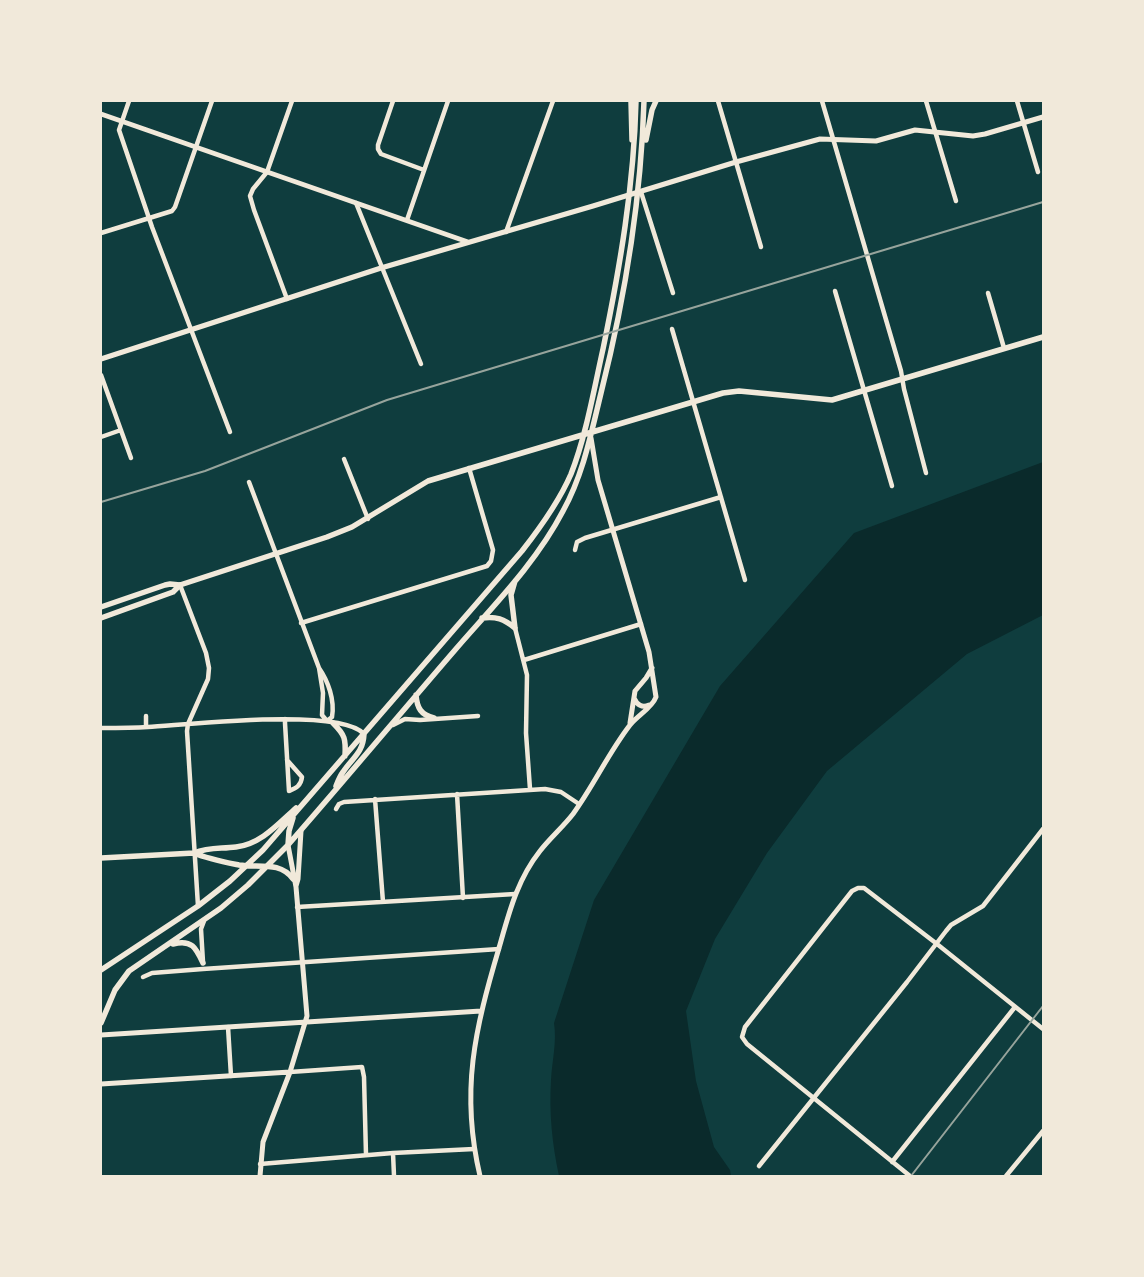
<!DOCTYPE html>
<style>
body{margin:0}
#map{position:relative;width:1144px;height:1277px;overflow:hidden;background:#0f3d3e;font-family:Lato,sans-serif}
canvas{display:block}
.frame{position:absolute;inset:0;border:102px solid #f1e9da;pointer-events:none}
</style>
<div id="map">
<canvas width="1144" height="1277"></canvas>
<div class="frame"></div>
</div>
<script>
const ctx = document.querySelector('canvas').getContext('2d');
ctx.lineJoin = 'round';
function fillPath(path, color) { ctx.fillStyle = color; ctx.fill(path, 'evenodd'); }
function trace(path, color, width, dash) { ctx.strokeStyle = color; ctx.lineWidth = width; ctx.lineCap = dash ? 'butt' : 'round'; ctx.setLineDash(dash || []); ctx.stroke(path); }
fillPath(new Path2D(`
 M1043,462V615L967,654L827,771L767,853L715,939L686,1011L696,1081L714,1147L730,1170L731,1176H559C552,1143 549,1113 551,1080C552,1061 557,1042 554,1023L594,900L720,686L854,533Z`), '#0a2a2b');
trace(new Path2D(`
 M129,101L119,130L152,227L230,432
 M393,101L378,145V149L381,154L424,170
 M718,101L761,247
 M822,101L901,371L904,389L926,473
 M926,101L956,201
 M1017,101L1038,172
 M641,192L673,293
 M356,203L421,364
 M407,220L448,101
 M506,232L553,101
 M101,233L172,211L175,207L212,101
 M835,291L892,486
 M988,293L1004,348
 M287,299L254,210L250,196L253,189L267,172L292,101
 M672,329L745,580
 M101,375L131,458
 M101,437L121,430
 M344,459L368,519
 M249,482L319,668L323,693L322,715L327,721L332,717C335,700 328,681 319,668
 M575,550L577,542L585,538L721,497
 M180,585L206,653L209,668L208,679L188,724L187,731L198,906
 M301,623L487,566L491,561L493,550L469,468
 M515,628L527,675L526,733L530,789
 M524,660L641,624
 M146,716V727
 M285,719V723L289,791C296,788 301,786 302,777L287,760
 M393,725L405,719L420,720L478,716
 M101,728C117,728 132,728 148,727C186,725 340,707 364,734
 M457,794L463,898
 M375,799L383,902
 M336,809L339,804L344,802L545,789L561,792L579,804
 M297,907L515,894
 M203,962L201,929L204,921
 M143,977L152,973L203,969L499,949
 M228,1027L231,1076
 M290,1072L362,1067L364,1077L366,1155
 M393,1153L394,1176
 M892,1162L1015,1007
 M260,1164L393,1153L474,1149
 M759,1166L907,982L946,931L951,925L983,906L1043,829
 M910,1176L747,1044L742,1037L745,1027L852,891L858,888H864L937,944L1043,1029
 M1006,1176L1043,1131`), '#f1e9da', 4.5);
trace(new Path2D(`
 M101,114L468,242
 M101,359L381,268L593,206L736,162L820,139L876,141L915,130L973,136L985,134L1043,117
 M634,698C637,705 642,708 649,705
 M630,723L635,691L646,678L652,668
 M296,886L298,879L301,831
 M101,1035L481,1011
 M101,1084L290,1072
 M260,1176L263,1142L290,1072L307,1016L296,887L288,845
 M480,1176C460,1091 475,1029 499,948C509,913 517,880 540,851C550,838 563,827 573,814C594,785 609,752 630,725C638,715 652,708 656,697L649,652L598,480L591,438`), '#f1e9da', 5);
trace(new Path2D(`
 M631,101L632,140
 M646,140L652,110L656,101
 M101,607L165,585L170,584L180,585L327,537L352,527L428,481L723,393L739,391L832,400L1043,337
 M101,618L173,592L180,585
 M482,618C496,616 504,619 515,628
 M515,628L511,595L515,581
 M416,695C417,708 421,715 434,718
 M333,723C345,735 346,739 345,756
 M336,786C338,781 340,776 343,772C353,757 363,753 364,734
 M288,845L289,831L293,818
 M194,853C208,859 224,862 239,865C259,868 280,861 293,879
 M101,858L194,853C209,847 220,849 236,847C261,844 278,824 296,808
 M173,944C192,939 196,948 203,963
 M101,970L198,906L230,881L263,850L522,551C540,528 559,502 571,474C586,436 594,389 603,349C620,267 634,185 636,101
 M101,1023L115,990L129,971L221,908L248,885L288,845C344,781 399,715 455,650C493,606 536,563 563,511C583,475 591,434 601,393C625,298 641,200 644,101`), '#f1e9da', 5.5);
trace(new Path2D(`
 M101,502L205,471L387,400L1043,202
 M911,1176L1043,1006`), '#97a49c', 2);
</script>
